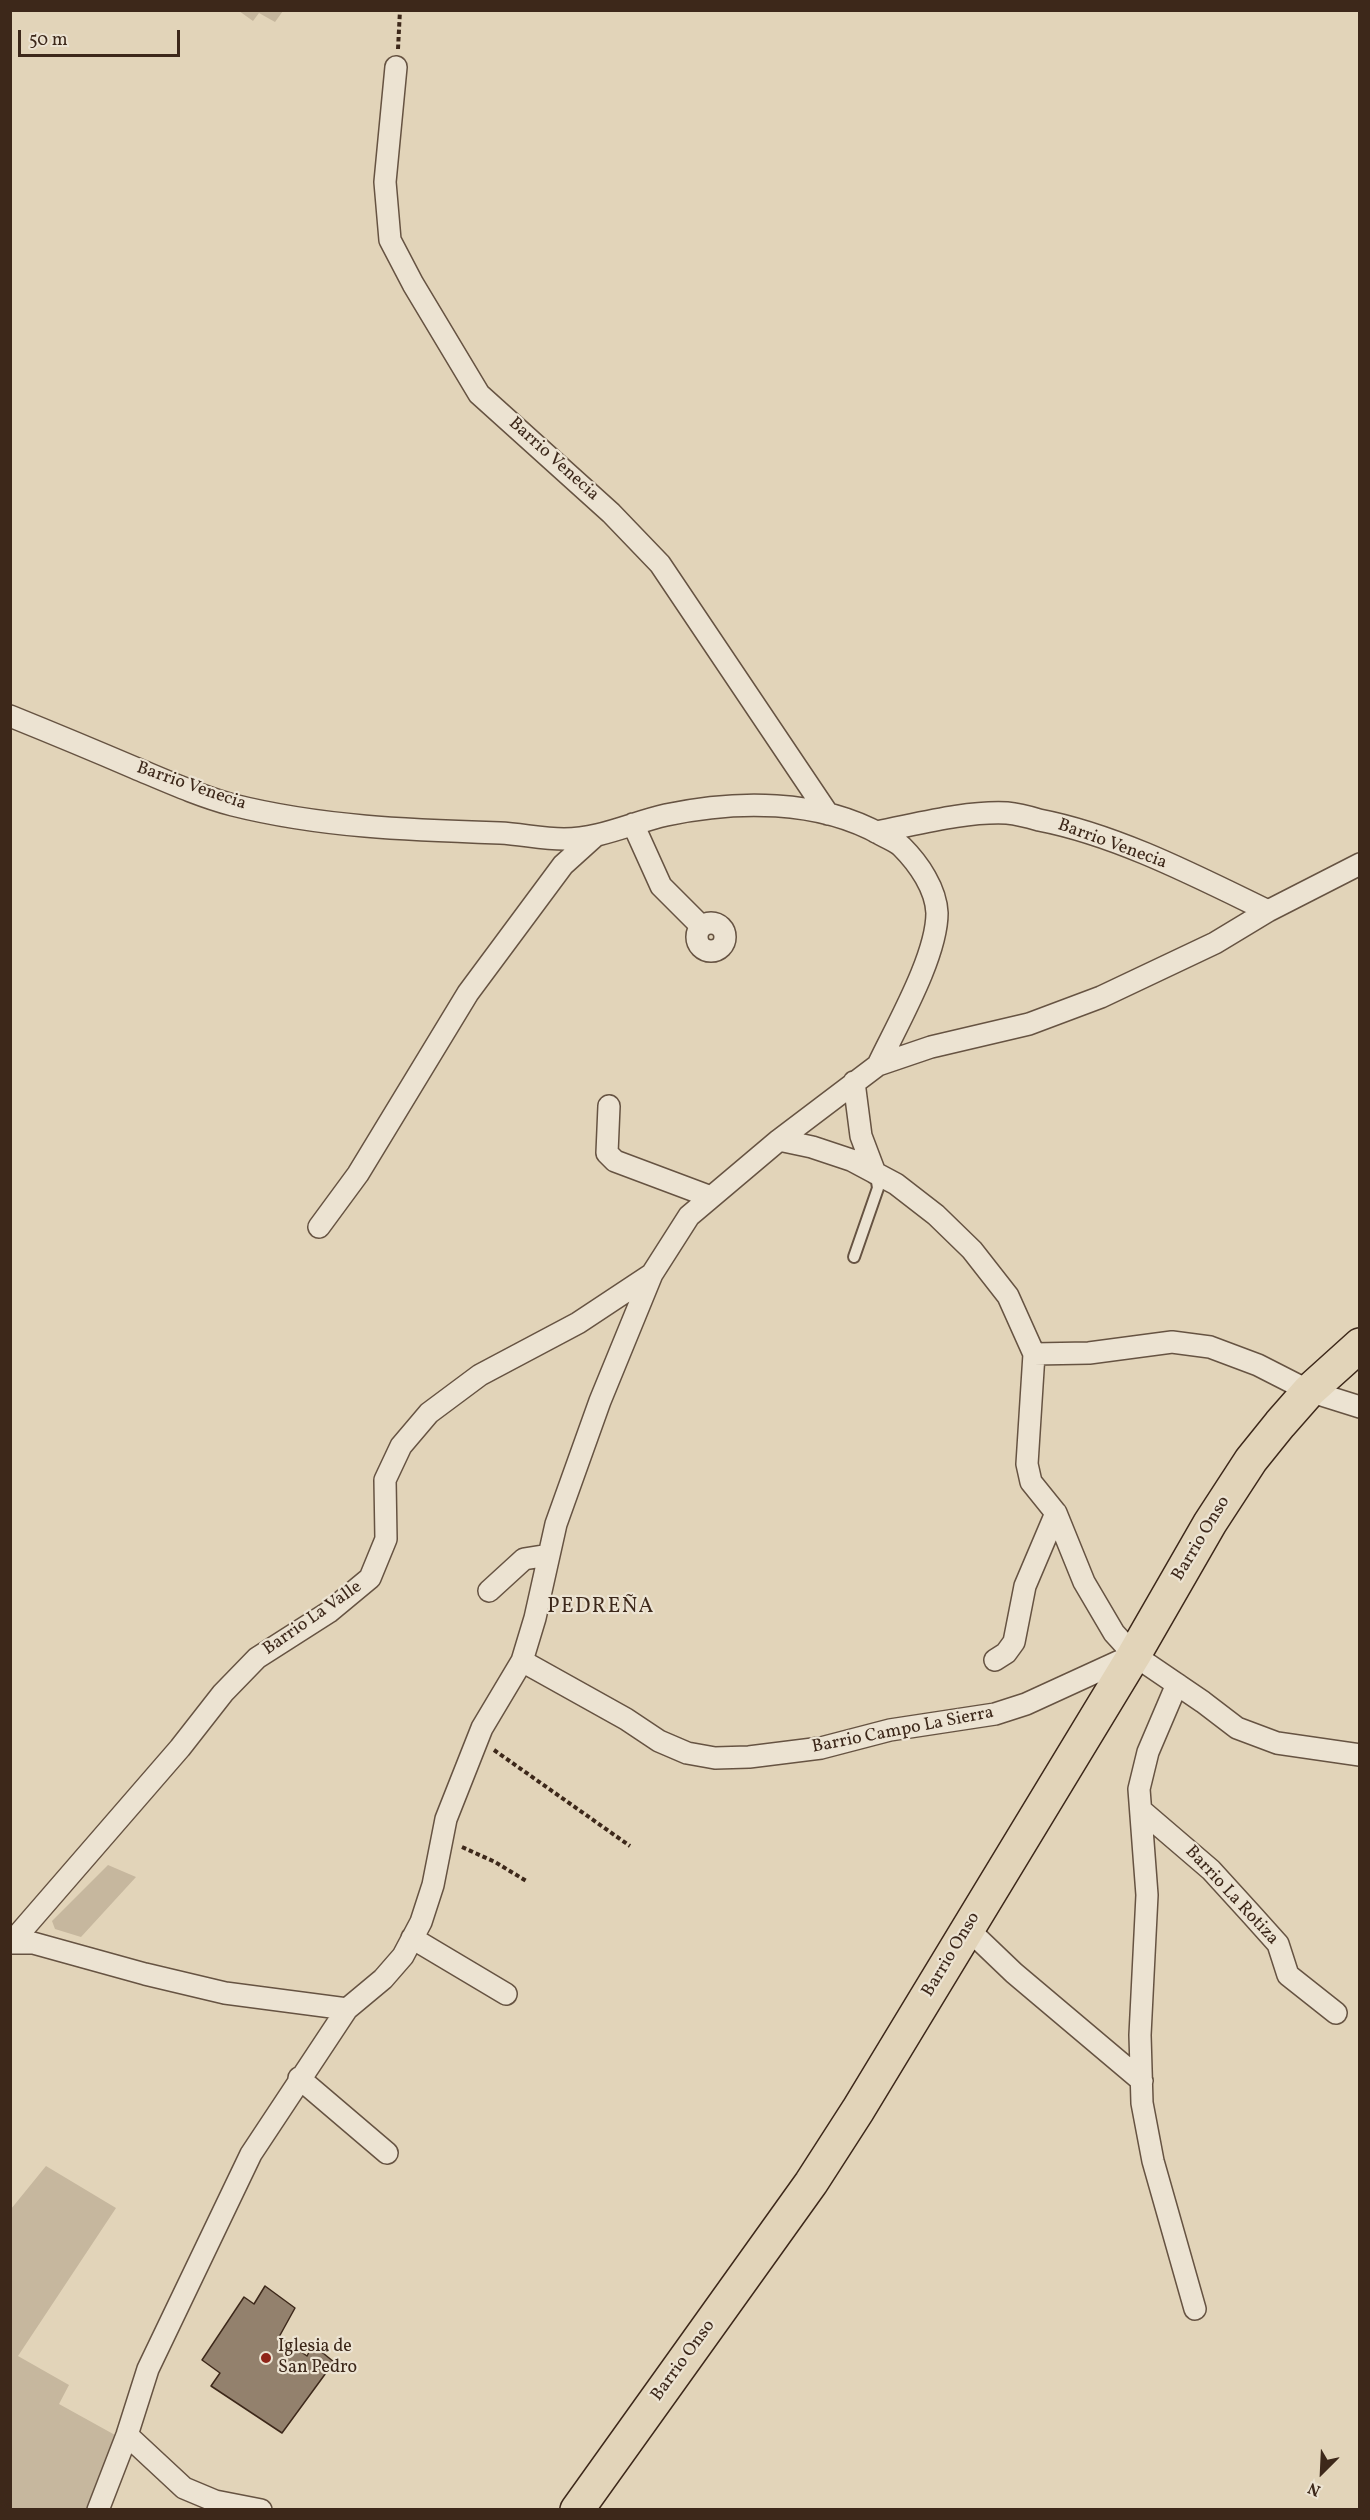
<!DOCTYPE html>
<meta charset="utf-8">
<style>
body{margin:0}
#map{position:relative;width:1370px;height:2520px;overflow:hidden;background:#e2d4b9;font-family:Vollkorn,serif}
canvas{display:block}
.frame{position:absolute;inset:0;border:12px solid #3d281a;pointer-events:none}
.north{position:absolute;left:1292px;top:2442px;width:60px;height:60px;-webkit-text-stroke:4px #ece3d2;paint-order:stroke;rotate:204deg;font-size:16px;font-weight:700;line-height:24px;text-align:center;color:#3d281a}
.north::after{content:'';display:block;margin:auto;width:21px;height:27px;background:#3d281a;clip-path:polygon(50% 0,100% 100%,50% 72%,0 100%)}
.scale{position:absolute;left:18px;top:30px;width:162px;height:27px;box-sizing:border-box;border:3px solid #3d281a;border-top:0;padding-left:8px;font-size:18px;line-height:21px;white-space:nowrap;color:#3d281a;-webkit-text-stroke:4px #ece3d2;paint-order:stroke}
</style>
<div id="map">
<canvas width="1370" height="2520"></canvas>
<div class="frame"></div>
<div class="north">N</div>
<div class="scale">50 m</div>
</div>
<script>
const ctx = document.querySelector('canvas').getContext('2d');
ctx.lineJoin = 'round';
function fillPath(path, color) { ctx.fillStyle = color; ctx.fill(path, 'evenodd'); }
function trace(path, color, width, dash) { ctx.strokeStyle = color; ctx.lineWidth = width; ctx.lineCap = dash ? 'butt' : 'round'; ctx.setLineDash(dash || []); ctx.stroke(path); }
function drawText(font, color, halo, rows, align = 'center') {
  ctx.font = font + ' Vollkorn,serif'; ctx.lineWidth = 4.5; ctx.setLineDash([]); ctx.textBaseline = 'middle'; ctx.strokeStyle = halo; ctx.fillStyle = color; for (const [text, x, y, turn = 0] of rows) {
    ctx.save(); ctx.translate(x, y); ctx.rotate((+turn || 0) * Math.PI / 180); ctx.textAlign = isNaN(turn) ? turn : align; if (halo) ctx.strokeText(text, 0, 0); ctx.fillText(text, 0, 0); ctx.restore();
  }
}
fillPath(new Path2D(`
 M239,11H283L275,22L259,13L253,21Z
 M108,1865L136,1877L81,1937L55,1929L52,1921Z
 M46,2166L116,2208L18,2356L69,2385L59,2404L115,2435L86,2509H11V2209Z`), '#c6b79e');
const building = new Path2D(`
 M265,2286L295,2308L279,2337L307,2356L313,2345L334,2362L282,2433L211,2386L220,2373L202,2360L244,2297L254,2304Z`);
fillPath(building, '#93816d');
trace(building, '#3d281a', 1.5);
const service = new Path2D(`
 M854,1257L878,1188L876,1175`);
const minor = new Path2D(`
 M396,67L385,182L390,240L413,284L479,394L611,513L660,564L828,814
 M10,716C52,733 93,750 135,768C166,781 199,796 233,805C321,827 409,830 500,833C521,834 542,839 564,839C600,839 631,823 666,815C736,800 818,799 882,835C889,839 897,842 902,847C919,864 936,889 937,913C937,956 897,1025 878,1065
 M633,824L661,886L701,926
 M876,832C918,824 965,811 1007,813C1018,814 1029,817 1039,820C1117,835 1196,876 1268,911
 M697 937a14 14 0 1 1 28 0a14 14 0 1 1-28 0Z
 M854,1082L861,1136L875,1173
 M609,1106L607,1153L615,1161L711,1197
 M779,1140L812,1147L851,1160L896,1184L936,1215L972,1250L1008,1296L1034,1354L1027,1464L1031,1482L1056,1513L1084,1582L1114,1633L1134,1655L1203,1702L1237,1728L1277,1743L1360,1755
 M319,1227L358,1174L468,993L563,865L594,837
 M1034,1354L1089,1353L1172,1342L1210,1347L1258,1365L1309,1391L1360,1407
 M489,1591L524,1559L549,1555
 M995,1660L1006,1653L1014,1642L1025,1586L1056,1513
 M522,1661L626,1719L659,1741L687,1753L715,1758L749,1757L821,1748L890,1730L995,1714L1026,1704L1133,1655
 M1177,1684L1148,1752L1139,1789L1147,1895L1140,2035L1142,2103L1153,2161L1195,2309
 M1141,1810L1211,1870L1252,1915L1278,1944L1288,1975L1336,2013
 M968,1929L1014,1973L1142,2081
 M412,1938L506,1994
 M10,1943H33L145,1974L225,1993L347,2009
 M11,1943L180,1748L223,1693L257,1658L329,1612L370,1578L386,1539L385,1480L401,1446L429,1413L480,1375L578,1323L652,1274
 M299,2078L387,2153
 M127,2435L184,2488L215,2501L261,2510
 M98,2510L127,2435L148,2369L251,2154L347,2009L383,1979L403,1956L421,1922L433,1885L446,1819L482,1728L522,1661L535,1618L556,1524L600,1401L652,1274L689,1216L779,1140L878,1065L931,1047L1029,1024L1101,997L1215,943L1268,911L1360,864`);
const primary = new Path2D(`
 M577,2510L811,2183L858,2110L1134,1655L1210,1523L1251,1460L1280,1424L1309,1391L1360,1345`);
trace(service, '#665342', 14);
trace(minor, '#665342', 24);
trace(primary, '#3d281a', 36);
trace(new Path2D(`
 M398,49L400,10
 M494,1750L630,1846
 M462,1847L495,1862L528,1882`), '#3d281a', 4, [4.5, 3]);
trace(service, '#ece3d2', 10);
trace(minor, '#ece3d2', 21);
trace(primary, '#e2d4b9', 33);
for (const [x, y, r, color] of [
 [266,2358,6,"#8f2418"]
]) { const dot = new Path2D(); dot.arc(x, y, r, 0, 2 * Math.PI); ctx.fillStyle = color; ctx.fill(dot); trace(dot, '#ece3d2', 2); }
drawText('18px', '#3d281a', '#ece3d2', [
 ["Barrio Venecia",553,460,42],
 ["Barrio Venecia",191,787,19],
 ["Barrio Venecia",1112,845,20],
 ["Barrio Onso",1202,1539,-59],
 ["Barrio La Valle",313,1619,-35],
 ["Barrio Campo La Sierra",903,1731,-11],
 ["Barrio La Rotiza",1231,1896,47],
 ["Barrio Onso",952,1955,-59],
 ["Barrio Onso",684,2361,-54]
]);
drawText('18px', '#3d281a', '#ece3d2', [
 ["Iglesia de",278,2348],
 ["San Pedro",278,2369]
], 'left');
ctx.letterSpacing = '1.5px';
drawText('21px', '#3d281a', '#ece3d2', [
 ["PEDREÑA",601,1608]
]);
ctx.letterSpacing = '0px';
</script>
